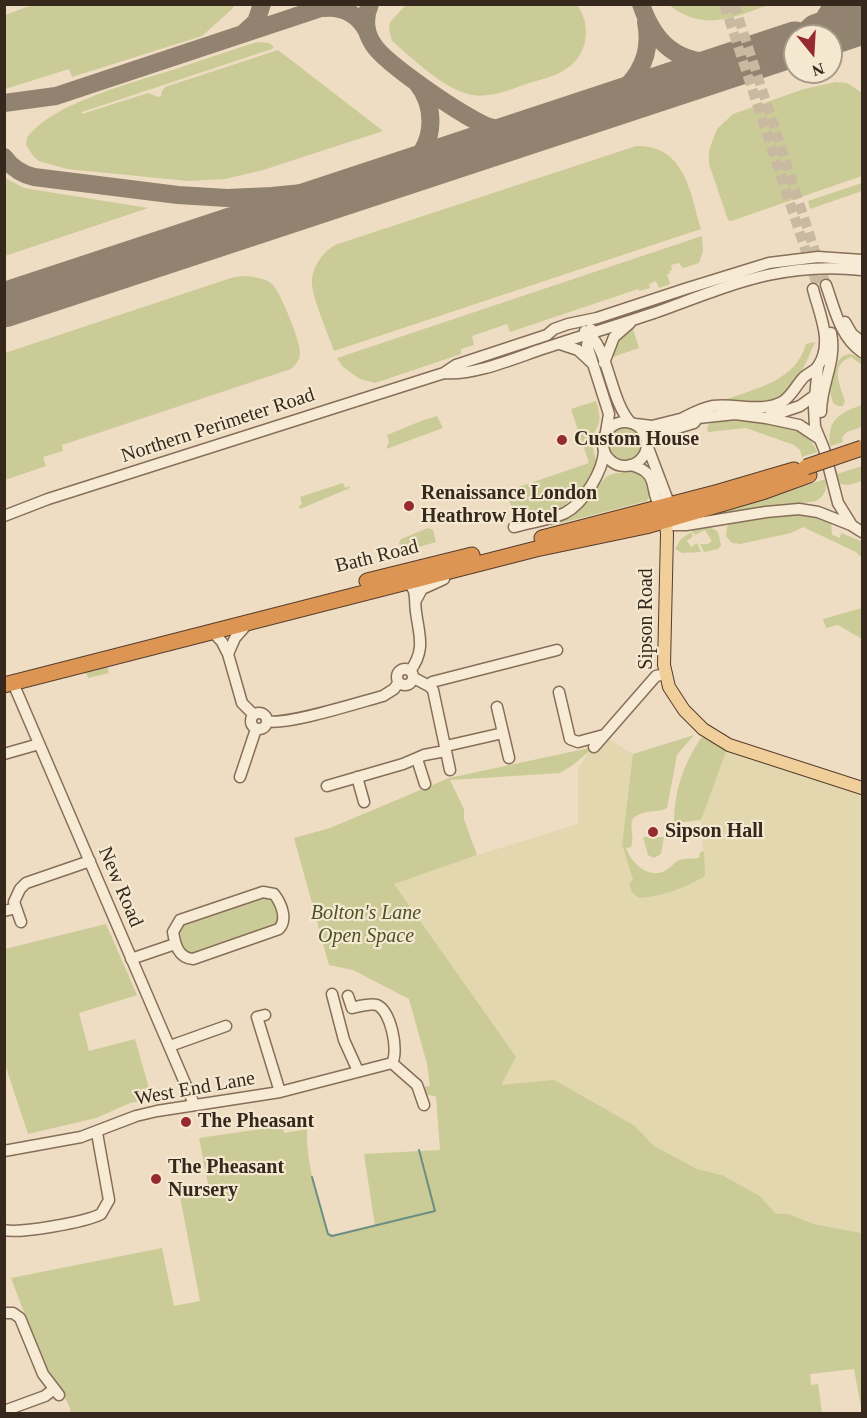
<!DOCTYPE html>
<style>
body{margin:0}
#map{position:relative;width:867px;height:1418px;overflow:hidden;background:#eeddc2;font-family:"Times New Roman",serif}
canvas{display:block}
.frame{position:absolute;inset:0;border:6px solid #37281d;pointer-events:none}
.north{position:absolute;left:783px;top:24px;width:60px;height:60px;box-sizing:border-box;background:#f5e8d1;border:2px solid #a99b89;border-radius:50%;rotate:162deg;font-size:16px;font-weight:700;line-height:24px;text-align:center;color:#37281d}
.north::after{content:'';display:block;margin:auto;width:21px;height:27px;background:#962a33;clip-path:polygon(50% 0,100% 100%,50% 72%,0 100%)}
</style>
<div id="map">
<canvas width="867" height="1418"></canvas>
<div class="frame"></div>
<div class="north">N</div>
</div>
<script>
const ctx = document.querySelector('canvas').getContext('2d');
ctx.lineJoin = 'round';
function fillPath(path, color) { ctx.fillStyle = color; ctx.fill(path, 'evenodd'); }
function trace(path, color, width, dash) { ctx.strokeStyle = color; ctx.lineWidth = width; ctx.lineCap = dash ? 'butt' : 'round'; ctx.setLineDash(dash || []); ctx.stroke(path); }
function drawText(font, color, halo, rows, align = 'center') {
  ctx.font = font + ' "Times New Roman",serif'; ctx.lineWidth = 4.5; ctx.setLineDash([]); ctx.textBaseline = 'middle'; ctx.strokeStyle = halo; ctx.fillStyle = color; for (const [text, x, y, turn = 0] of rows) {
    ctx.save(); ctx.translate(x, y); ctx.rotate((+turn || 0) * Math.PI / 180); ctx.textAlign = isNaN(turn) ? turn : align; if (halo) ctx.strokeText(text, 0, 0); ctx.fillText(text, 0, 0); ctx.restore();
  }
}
fillPath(new Path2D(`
 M605,737L633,754L622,844L639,898L705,876L701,820L727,749L862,795V1233L813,1224L789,1214H776L760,1196L722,1175L697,1169L654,1146L635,1126L500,1085L443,954L394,884L442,866L578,824V770L587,754Z`), '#e3d7af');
fillPath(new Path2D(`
 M35,4H235V5L231,10L202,36L72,77L69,69L5,89V15Z
 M577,5C592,25 588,56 566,69C554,77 539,80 526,84C509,90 491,98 472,95C445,90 413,59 392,41L389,30L390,22L406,5Z
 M669,5H769C731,18 704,32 669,5Z
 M257,42L269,43L274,47L272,49L82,112V114L148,93L158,97L161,96L162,91L165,87L278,50L383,131L263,170L225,179L188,181L67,169L39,161L34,157L26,145L27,138C51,103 138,81 179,68C205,59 231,50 257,42Z
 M836,82L847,83L862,93V176L731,221L728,220L709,164V150L717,129L733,114L804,89Z
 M636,146C685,145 690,192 701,229L334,351C329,336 312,298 312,283C312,267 322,253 335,245Z
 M5,178L24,188L148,208L5,256Z
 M862,183V191L810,209L808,201Z
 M702,236L703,251L699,263L683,268L679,263L671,265L672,270L669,271L670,274H667L670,284L659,288L656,281L649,284L650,288L639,291L638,289L510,332L507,324L472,336L474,345L461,349V354L375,383L360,379L350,372L342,366L337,358Z
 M246,276C254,277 265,278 272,284C280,291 301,343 300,353C300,360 296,364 291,369L62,445L63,451L43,457L46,466L5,480V353L234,277Z
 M633,329L639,348L613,357C615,344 621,335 633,329Z
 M815,342C805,364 794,397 767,402C755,405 741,401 729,401L727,399C758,388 796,380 806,344Z
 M849,354L858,356L862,360V365L851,357C829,365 840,385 845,401L843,406H838L833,403L830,391L838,361L843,356Z
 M596,401C605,429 594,422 593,443C592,453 599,462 597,472L565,505L555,512L524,520C512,515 510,503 507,491L589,463L571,409Z
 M862,405V427L847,432L842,437L843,442L830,446C827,420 839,413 862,405Z
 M437,416L443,428L386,449L389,442L387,435L421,421Z
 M733,419C762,423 805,419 817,452L802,457L800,450L794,445L746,428L708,432L707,428L710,423Z
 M608 444a18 18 0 1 1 36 0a18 18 0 1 1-36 0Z
 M862,466V481L848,485L840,484L837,474Z
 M631,472C645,474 647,482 650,494L647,501L550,526L555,521L570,516L607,476L616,473Z
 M826,479C826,490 826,495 816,501L691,521Z
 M343,483L345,488L349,486L350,488L300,509L299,506L302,504L300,497Z
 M801,513L831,522L832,535L840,538L841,533L861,541L862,543V558L856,552L803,527L791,533L740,544L732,543L726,536L727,527L730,523L780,514Z
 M707,525L718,532L721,545L718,549L704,552L700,544H708L712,541L705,530L695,535L689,528Z
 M428,528L433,530L436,542L405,551L401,550L399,543L401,539Z
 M691,532L693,536L687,541L691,547L697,543L701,552L682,553L675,549L681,539Z
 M862,608V639L838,625L826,628L823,619Z
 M107,666L109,673L88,678L86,672Z
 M694,735L677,755L667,808C656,814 647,808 633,818C629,828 635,838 631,847L626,848C632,865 651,881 668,869C672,866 675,862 679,860C685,858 693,859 699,858L700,852L704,851L705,876C685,888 663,896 639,898L632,892L629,883L633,880L622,844L633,754Z
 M701,738H708L727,749L701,820L674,823C674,791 683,765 701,738Z
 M594,747L573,765L560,773L450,780L464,809V819L477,855L394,884L516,1057L501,1085L554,1080L635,1126L654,1146L697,1169L722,1175L760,1196L776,1214H789L813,1224L862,1233V1413L854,1369L810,1374L811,1385L818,1384L822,1413H71L68,1403L47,1372L11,1278L162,1248L174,1306L200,1301L179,1191L208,1184L199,1138L282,1126L284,1133L307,1129C306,1165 318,1200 328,1234L332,1236L375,1226L364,1154L440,1150L436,1096L426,1095L423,1087L430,1086L427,1064L409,999L353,970L329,965L294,838L330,828L449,778Z
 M643,837H664L661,854L654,858L648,855Z
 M262,895L274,897L280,923L188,956L184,954L177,928L178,926Z
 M106,924L137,995L79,1013L89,1051L135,1039L152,1099L130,1103L96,1118L28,1134L5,1064V949Z`), '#cacb96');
trace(new Path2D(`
 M312,1177L328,1234L332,1236L435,1211L419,1150`), '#6b8e83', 2);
trace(new Path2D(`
 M370,4C364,18 365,32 373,44C384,63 468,120 489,127C506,132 523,131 540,128
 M641,4C657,52 685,65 734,64
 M323,8C343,6 358,14 367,31
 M245,32L256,22L262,4
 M806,36L823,20L833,4
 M793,44L795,43
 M4,103L56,96L74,90L333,4
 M602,108C632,86 654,62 646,22
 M4,157C12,168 21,174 34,177L178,195L227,198L272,196L363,187
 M393,177C400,172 408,168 413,163C435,141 436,107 417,83`), '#928270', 18);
trace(new Path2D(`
 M819,36L862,22
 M4,305L795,44`), '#928270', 45);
trace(new Path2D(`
 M724,4L818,288
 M734,4L826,285`), '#c9b9a1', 10, [10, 5]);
const minor = new Path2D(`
 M826,285C835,310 840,337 862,352
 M845,322L852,334L862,342
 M591,329L587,345L609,414L606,432
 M585,331C609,345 609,400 631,423
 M560,344L578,350L592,363
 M604,363L614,337L630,323
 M818,367L814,407L815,427L824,449L838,503L851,524
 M444,373C474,376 515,358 545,348C581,336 618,325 654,313C729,286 781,261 862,270
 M821,412C821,384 837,361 831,333
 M768,417L800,406L818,393
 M683,418C693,413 702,408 713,406C736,403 762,413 782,402C792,396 796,385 804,377C808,373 815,371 818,366C834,343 819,313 813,289
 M603 444a22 22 0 1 1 44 0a22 22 0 1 1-44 0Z
 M635,424L652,426L692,416L698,418L735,414L766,418L799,425L820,439
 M647,441L664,432L694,423L698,418
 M630,465C664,473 646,494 663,507L667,498L647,445
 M4,516L48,499L444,373L456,365L547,335L554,329L568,324L597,318L685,289L769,263L818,257L862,260
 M667,521L673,525H686L766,512L799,509L818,512L851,525L862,532
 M514,527C531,522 550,520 565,513C584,503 603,471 604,451
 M406,582C418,588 414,600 416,612C419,635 426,650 410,671
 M416,600L422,589L444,579
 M212,631L222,642L228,654L242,703L253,714
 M228,654L235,638L249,622
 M397 677a8 8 0 1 1 16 0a8 8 0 1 1-16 0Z
 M414,678L429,686L433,690L450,770
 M13,683L194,1104
 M429,686L432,682L557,650
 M559,692L570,739L578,742L604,735
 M497,707L509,758
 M251 721a8 8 0 1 1 16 0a8 8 0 1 1-16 0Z
 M267,721C286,726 360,702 383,696L394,689L399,682
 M446,746L503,733
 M594,747L656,676L665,674
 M4,754L39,744
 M417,759L425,784
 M240,777L256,729
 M357,777L364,802
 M327,786L403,764L424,755L445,751
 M263,892L274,894C281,903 288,919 279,929L193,959C178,958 175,944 173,932L180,920Z
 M4,911L16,908
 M21,922L14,902L20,889L26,883L90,861
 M131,959L175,944
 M332,994L344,1040L358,1071
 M348,996L352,1008C360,1006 369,1003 377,1005C391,1011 399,1051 392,1063
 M265,1015L257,1017L280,1092
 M170,1046L226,1026
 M392,1063L417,1085L424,1105
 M4,1151L81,1137L136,1116L157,1111L280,1092L392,1063
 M4,1230C19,1234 86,1222 101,1214L109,1200L97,1133
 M4,1313H13L20,1318L43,1374L59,1395
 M4,1411L45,1396L54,1389`);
const major = new Path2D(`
 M665,514L667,534L664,665L669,687L684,710L703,729L729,745L862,788`);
const highway = new Path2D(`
 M542,538L719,492L794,470
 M367,581L472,555
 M4,685L536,549L646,526L765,491L809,475`);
trace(minor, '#876e59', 13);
trace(major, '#553d2e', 14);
trace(highway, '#553d2e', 17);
trace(minor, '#f8ebd5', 10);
trace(major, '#f1cf9a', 12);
trace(highway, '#dd9553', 15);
const highwayBridge = new Path2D(`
 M806,467L862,448`);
trace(highwayBridge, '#553d2e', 17, []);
trace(highwayBridge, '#dd9553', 15);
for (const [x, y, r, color] of [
 [562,440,6,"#962a33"],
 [409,506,6,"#962a33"],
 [653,832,6,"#962a33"],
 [186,1122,6,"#962a33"],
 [156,1179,6,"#962a33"]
]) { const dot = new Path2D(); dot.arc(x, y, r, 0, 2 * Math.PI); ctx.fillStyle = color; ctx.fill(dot); trace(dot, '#f5e8d1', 2); }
drawText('20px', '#37281d', '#f5e8d1', [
 ["Northern Perimeter Road",218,426,-18],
 ["Bath Road",377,557,-14],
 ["Sipson Road",647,619,-90],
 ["New Road",120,887,67],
 ["West End Lane",195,1089,-10]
]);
drawText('bold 20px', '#37281d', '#f5e8d1', [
 ["Custom House",574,440],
 ["Renaissance London",421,494],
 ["Heathrow Hotel",421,517],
 ["Sipson Hall",665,832],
 ["The Pheasant",198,1122],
 ["The Pheasant",168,1168],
 ["Nursery",168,1191]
], 'left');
drawText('italic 20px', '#4b5324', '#f5e8d1', [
 ["Bolton's Lane",366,914],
 ["Open Space",366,937]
]);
</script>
